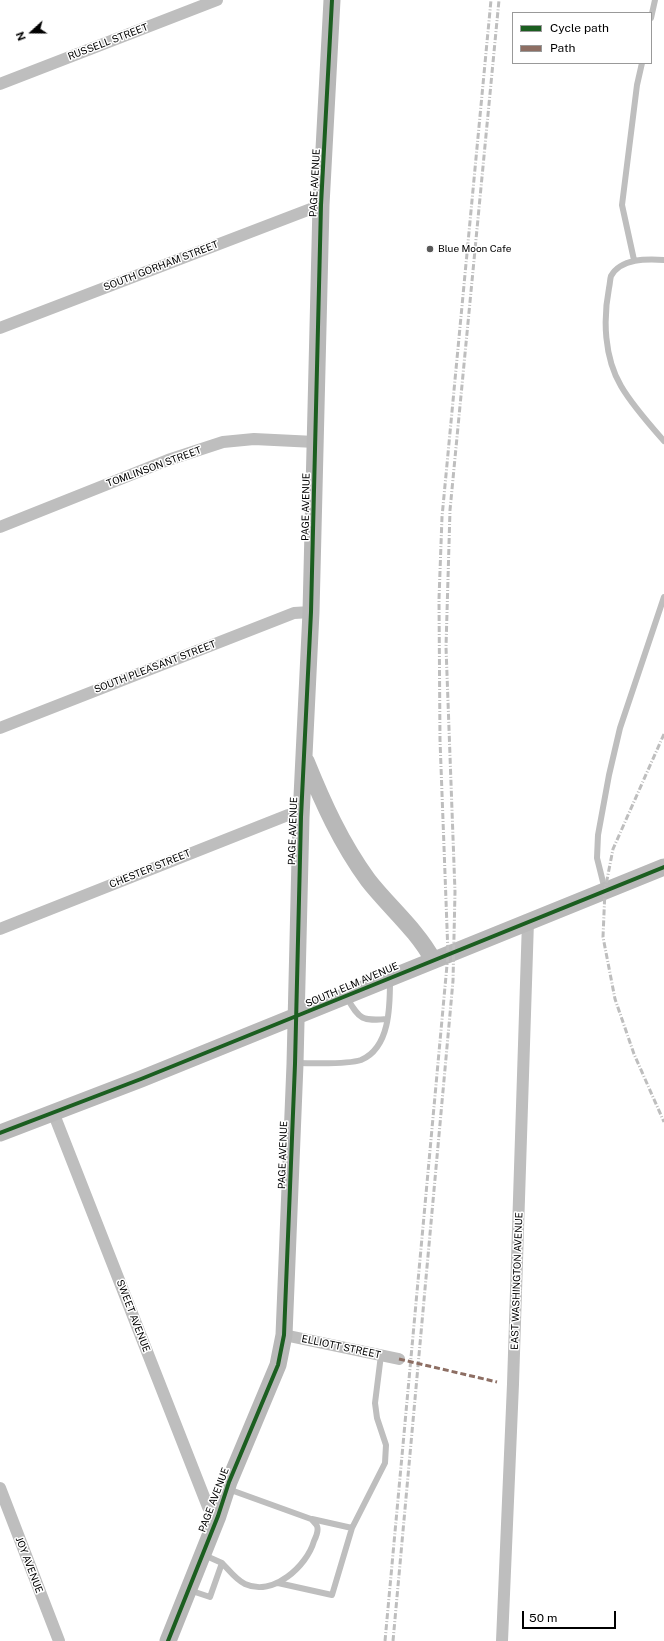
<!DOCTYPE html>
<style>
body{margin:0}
#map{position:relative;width:664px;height:1641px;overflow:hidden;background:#fff;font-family:"Public Sans",sans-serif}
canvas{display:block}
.legend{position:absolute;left:512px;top:12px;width:140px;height:52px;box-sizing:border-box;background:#fff;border:1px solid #999;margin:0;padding:5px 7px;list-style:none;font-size:12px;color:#000}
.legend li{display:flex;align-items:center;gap:8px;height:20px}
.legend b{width:20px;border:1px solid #999}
.north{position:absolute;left:12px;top:12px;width:40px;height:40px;-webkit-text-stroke:3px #fff;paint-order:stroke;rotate:249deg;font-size:11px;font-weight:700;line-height:16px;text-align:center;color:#000}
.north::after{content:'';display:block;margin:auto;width:14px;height:18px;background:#000;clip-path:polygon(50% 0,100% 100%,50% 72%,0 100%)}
.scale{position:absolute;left:522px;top:1611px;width:94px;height:18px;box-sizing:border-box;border:2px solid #000;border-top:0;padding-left:5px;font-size:12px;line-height:14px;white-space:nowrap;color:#000;-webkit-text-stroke:3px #fff;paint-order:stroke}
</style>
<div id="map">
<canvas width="664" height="1641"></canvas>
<ul class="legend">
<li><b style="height:5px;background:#1b5e20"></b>Cycle path</li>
<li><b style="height:5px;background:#8d6e63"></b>Path</li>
</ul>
<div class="north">N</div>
<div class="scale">50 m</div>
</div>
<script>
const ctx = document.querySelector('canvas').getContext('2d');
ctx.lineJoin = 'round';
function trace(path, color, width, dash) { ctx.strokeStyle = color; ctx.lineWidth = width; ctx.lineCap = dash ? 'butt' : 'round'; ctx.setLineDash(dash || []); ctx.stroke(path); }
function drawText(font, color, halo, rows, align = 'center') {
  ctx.font = font + ' "Public Sans",sans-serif'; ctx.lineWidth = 3; ctx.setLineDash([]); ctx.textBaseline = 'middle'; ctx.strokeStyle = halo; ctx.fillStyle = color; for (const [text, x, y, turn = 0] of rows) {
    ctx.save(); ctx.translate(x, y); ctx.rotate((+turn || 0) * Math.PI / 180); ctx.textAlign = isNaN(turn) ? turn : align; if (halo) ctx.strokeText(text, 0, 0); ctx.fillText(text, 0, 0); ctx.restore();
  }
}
trace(new Path2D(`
 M651,18L655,0
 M634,260L622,205L637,85L642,63
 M664,260C647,259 621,258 611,276C610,279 610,284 609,288C603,319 604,357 621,386C632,405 649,424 664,441
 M605,890L597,858L598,835L609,775L620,728L664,597
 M347,998C360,1020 362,1021 387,1019
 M296,1063C312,1063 347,1065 361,1060C390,1048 390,1006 390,980
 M352,1528L385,1463L386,1445L377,1418L375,1403L381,1355
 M222,1563C229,1570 236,1580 245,1584C273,1597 307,1566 314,1541C316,1537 319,1531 317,1526C316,1524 313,1521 311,1519L228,1489
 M278,1583L332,1595L352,1528L312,1519
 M189,1590L210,1597L222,1563L204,1555`), '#bebebe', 6);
trace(new Path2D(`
 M0,84L217,0
 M0,328L321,205
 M0,527L168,460L223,442L254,439L315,442
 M0,728L294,613L311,612
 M0,929L288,815L301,817
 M53,1112L208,1507L218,1516
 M284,1335L399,1359
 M0,1488L59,1641
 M502,1641L513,1384L528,921`), '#bebebe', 12);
trace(new Path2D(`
 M306,761C323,803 341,843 368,880C389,907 417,930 433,960
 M0,1133L141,1079L664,867
 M168,1641L218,1516L229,1482L278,1365L284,1335L295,1064L301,817L311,612L321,205L332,0`), '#b8b8b8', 17);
trace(new Path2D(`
 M664,734L613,849L605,890L603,937L615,999L634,1054L664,1122
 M385,1641L448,954L440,740L439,599L442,517L491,0
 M393,1641L453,981L455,892L446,647L450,510L499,0`), '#bebebe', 3, [6, 2, 1, 2]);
trace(new Path2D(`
 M399,1359L497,1382`), '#8d6e63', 3, [6, 3]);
trace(new Path2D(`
 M0,1133L141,1079L664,867
 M168,1641L218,1516L229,1482L278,1365L284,1335L295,1064L301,817L311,612L321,205L332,0`), '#1b5e20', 4);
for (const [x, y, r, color] of [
 [430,249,4,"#595959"]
]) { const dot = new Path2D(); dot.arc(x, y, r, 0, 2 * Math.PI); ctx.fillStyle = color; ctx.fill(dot); trace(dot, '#fff', 1.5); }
drawText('10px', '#000', '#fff', [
 ["RUSSELL STREET",108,42,-21],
 ["PAGE AVENUE",315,183,-87],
 ["SOUTH GORHAM STREET",161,266,-21],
 ["TOMLINSON STREET",154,467,-20],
 ["PAGE AVENUE",306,507,-89],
 ["SOUTH PLEASANT STREET",155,667,-21],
 ["PAGE AVENUE",293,831,-88],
 ["CHESTER STREET",150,869,-22],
 ["SOUTH ELM AVENUE",352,985,-23],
 ["PAGE AVENUE",283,1155,-88],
 ["EAST WASHINGTON AVENUE",517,1281,-88],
 ["SWEET AVENUE",133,1316,69],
 ["ELLIOTT STREET",341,1347,12],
 ["PAGE AVENUE",214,1500,-69],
 ["JOY AVENUE",29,1565,69]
]);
drawText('10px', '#000', '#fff', [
 ["Blue Moon Cafe",438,249]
], 'left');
</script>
